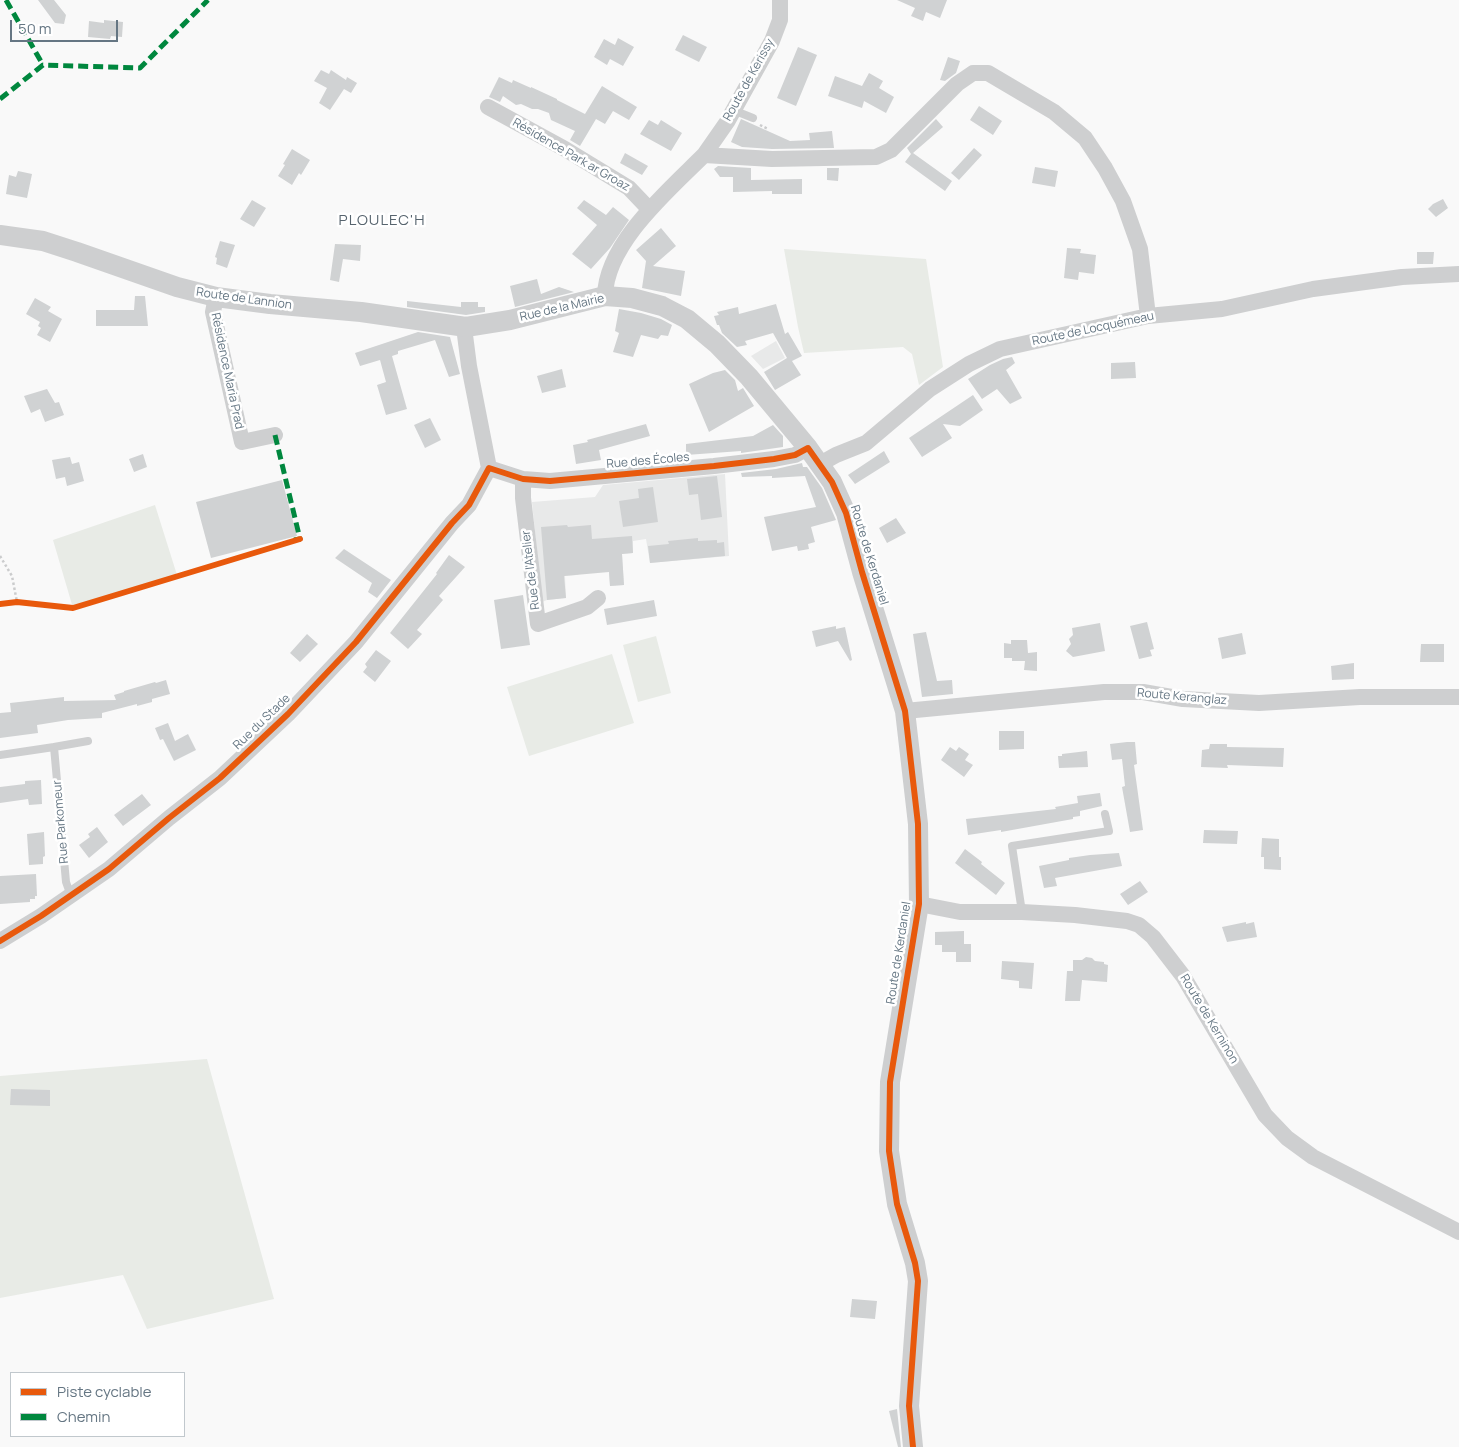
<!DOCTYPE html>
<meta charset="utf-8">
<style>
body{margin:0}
#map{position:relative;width:1459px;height:1447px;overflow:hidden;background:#f9f9f9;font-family:Manrope,sans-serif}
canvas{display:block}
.legend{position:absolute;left:10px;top:1372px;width:175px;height:65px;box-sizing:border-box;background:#fff;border:1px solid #c1c8cd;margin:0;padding:6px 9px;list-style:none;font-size:15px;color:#657683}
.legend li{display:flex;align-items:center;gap:10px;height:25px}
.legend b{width:25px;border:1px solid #c1c8cd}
.scale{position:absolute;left:10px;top:20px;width:108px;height:22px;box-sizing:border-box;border:2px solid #657683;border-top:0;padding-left:6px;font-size:15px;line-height:18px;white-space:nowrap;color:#657683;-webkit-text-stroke:4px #fff;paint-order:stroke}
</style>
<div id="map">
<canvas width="1459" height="1447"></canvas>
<ul class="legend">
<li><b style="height:6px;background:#e8590c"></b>Piste cyclable</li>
<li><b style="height:6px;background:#00873e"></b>Chemin</li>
</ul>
<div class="scale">50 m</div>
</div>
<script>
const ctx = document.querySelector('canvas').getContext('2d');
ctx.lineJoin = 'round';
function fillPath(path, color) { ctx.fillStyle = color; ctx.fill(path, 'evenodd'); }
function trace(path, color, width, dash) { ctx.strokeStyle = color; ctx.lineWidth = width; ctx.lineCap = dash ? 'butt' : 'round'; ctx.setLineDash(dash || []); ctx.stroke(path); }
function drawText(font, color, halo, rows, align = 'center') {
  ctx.font = font + ' Manrope,sans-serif'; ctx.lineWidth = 5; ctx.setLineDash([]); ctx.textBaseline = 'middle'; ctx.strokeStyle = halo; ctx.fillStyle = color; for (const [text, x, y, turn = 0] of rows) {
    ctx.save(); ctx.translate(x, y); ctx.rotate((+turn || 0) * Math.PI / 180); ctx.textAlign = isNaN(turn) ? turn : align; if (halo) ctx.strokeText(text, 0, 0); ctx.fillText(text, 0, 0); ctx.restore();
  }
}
fillPath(new Path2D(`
 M776,341L785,358L763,369L751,356Z
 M725,474L729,556L650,563L646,539L633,541V553L622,554L624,585L610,586L608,562L577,575L565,576L566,598L547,600L542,602L532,502L595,497L603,485Z`), '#e8e9e9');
fillPath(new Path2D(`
 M784,249L926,259L943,367L919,385L912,354L903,347L804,353L798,327Z
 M155,505L177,575L73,608L53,540Z
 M656,636L671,693L638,702L623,645Z
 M612,654L634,723L529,756L507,687Z
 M207,1059L274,1299L147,1329L123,1275L0,1298V1076Z`), '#e8ebe6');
fillPath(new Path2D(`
 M38,0H54L66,15L64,24L55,23Z
 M897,0H947L940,18L926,12L923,21L911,16L915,8Z
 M104,20L123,22L122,37L111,36L110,39L88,37L89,21L104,23Z
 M683,35L707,47L699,62L675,50Z
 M618,38L634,47L623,66L610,59L607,65L594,57L604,39L615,45Z
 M798,47L817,55L796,106L777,98Z
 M948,57L960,61L956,73L945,81L940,80Z
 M321,70L329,74L331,70L346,80L347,77L357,83L351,93L344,89L330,110L319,103L327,88L314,81Z
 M869,73L883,81L879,88L894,97L886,113L864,101L862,108L828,96L835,76L862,86Z
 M499,77L512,83L513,80L531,88V87L557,99V100L585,114L602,86L637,107L629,120L613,111L605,124L596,119L580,146L570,140L575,131L551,120L549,113L538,109H532L521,104L516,105L503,96L500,102L489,97Z
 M979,106L1002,121L993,135L970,120Z
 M741,119L790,141L810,140L809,133L832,131L834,148L772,149L742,147L731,142Z
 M936,119L943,127L913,153L952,181L945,191L905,162L911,154L907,148Z
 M649,120L658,125L661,120L682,133L671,151L640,134Z
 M974,148L982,155L959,180L951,173Z
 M292,149L310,160L301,175L299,173L292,185L278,176L285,165L283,164Z
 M625,153L648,166L642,175L620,163Z
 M718,166L751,168V180L802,179V194H772V191L733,192V177H720L714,169Z
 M1035,167L1058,171L1055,187L1032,183Z
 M827,168H839L838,181L827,180Z
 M18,171L32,174L27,198L6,194L9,175L16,177Z
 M1443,199L1448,208L1436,217L1428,209L1433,204Z
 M252,200L266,208L254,227L240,219Z
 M584,200L606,215L613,207L629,220L610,248L591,269L572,254L597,225L577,208Z
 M661,228L676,246L653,266L685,271L681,296L642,288L646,261L636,250Z
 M220,241L235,245L227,268L216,264L217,258L215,257Z
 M335,244L361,245L360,261L343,259L339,282L330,280Z
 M1067,248L1081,249L1080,253L1096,255L1094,274L1079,272L1078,280L1064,278Z
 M1417,252H1434L1433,264H1417Z
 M537,279L541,294L559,287L574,292L515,307L510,286Z
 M135,296H145L148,326H96V310H134Z
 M35,298L51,307L48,311L62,319L50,342L37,335L41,328L38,326L40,322L26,314Z
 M407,301L461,307V302H478V307H485V312L466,315L407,307Z
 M776,304L785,334L788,332L802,356L792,361L801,375L775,390L764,372L787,358L773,333L745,341L747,345L737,347L722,333L719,325H717L714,316L719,315L717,312L738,307L739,314Z
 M619,309L641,313L661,319L672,325L668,336L661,335L658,339L641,335L633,357L613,352L619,333L615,331Z
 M418,332L450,337L460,374L449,377L435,340L398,351V354L392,356L407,409L386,415L377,385L386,382L380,360L360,366L355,353Z
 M1012,357L1015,363L1006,370L1022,398L1010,404L997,389L982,399L968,379L990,365L1003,359Z
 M1135,362L1136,378L1111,379V363Z
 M562,369L566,387L542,393L537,376Z
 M725,370L735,380L738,391L743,388L754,406L709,432L689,384L713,373Z
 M47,389L55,403L59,402L64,415L45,422L40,409L31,413L24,396Z
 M973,395L983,410L960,426L943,424L952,438L922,457L909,438Z
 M430,418L441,440L425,448L414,425Z
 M646,424L650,436L599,450L601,460L576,464L573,445L588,442L587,440Z
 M773,425L783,436V447L741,453V451L686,455V444L753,436Z
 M884,451L890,462L855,484L848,475Z
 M143,454L147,467L134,472L129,459Z
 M70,457L72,464L79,462L84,481L67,486L65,477L56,479L52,460Z
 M802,463L803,467H807L822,488L836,520L811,527L815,542L808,544L809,549L798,551L797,546L772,551L764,517L816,507L805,476L772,478V476L742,477L741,473L776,469Z
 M717,476L722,517L701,520L698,494L689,495L687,479Z
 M282,480L297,536L211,558L196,502Z
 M653,487L658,522L623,527L619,501L639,498L638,489Z
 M896,518L906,533L887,543L879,528Z
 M567,525L568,527L591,525L592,539L632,536L633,553L622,554L624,585L610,586L609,572L564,576L566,598L547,600L541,527Z
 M698,538V541L717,540V543L724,542L725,556L650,563L648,546L669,544L668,541Z
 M344,549L391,580L377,598L368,592L372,583L335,558Z
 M449,555L465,567L439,596L443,600L417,630L422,634L408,649L390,633L437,574L436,573Z
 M523,595L530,645L501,649L494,600Z
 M654,600L657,616L607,625L604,609Z
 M1147,622L1154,649L1150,650L1152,656L1139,659L1130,626Z
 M1100,623L1105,651L1073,657L1066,651L1071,644L1069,639L1073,635L1072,628Z
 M836,626V629L845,627L852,660L850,661L838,641L816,647L812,631Z
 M926,632L937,681L952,680L953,694L922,697L913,634Z
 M1242,633L1246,654L1222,659L1218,638Z
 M307,634L318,644L300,662L290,653Z
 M1011,640H1027L1028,653L1037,652V671L1024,670L1025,661H1012V658H1004V643L1011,644Z
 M1421,644H1444V662H1420Z
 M376,650L391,661L375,682L363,672L367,667L365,664Z
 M1354,663V679L1332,680L1331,666Z
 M166,680L170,694L152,699V702L137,706V704L102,713V718L68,720L37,725L38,733L0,738V713L11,712L10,703L64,697V701L116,700L114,695L124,692V691L155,682L156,683Z
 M168,723L175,741L188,734L196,750L174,761L163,739L160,740L155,728Z
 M999,731H1024V749L999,750Z
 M1127,742H1135L1137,764L1134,765L1143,830L1130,832L1122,787L1125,786L1122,759L1112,760L1110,744Z
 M1210,744H1227V747L1284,748L1283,767L1227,765L1228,768L1201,767L1202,750L1209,749Z
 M950,747L956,751L959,747L969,754L965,760L973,765L964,777L941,760Z
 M1087,751L1088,767L1059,768L1058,756H1062V754Z
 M41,780L42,804L29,805L28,799L0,803V787L25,784V781Z
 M1100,793L1102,806L1080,811V816L1073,817V819L1001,832V830L968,835L966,819L1056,809L1055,807L1078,803L1077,796Z
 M142,794L151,805L123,826L114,815Z
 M97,827L108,842L89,858L79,845L90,837L88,834Z
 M1204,830L1238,831L1237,844L1203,843Z
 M44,832L45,856L43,857V864L29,865L27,834Z
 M1262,838L1279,839V857H1281V870L1264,869V857H1261Z
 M965,849L982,862L981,864L1005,883L996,895L955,863Z
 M1119,853L1122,866L1055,878L1057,886L1044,888L1039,866L1069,860V858L1090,855Z
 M36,874L37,896H35V899H30V902L0,904V876Z
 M1140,881L1148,892L1128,905L1120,894Z
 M1246,922V924L1254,922L1257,937L1227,942L1222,927Z
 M964,931V944H971V962H956V952H942V945H935V932Z
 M1086,957L1092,958L1095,961L1104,962V964L1108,965L1107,982L1082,980L1080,1001H1065L1067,971H1073V960H1082Z
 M1002,961L1034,963L1032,989L1019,988V981L1001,979Z
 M11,1089L50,1090V1106L10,1105Z
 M852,1299L877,1301L875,1319L850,1317Z
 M897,1409L901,1447H898L889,1411Z`), '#d0d2d3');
trace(new Path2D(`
 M760,125L768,129V130
 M0,556L12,576L17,602`), '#cbcccd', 2.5, [2.5, 2.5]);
trace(new Path2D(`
 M733,110L753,118
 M54,747L88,741
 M0,755L54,747L66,882L71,896
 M1022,912L1012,846L1109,831L1105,814`), '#cecfd0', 8);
trace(new Path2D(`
 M488,107L565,149L629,188L649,209
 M704,155L727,122L772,41L780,20V0
 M605,296C606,243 669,190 704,155L772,159L876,157L891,150L957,84L973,73H988L1054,112L1085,138L1105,168L1123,201L1140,249L1148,316
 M216,297L213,312L242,442L275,435
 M466,327L465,335L469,366L489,468
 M820,464L836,455L866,443L930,389L969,364L1000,349L1148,316L1222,309L1313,289L1402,277L1459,274
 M489,468L523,479L550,481L714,466L774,459L795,455L808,448
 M523,479V498L538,624L587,607L598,598
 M905,711L1104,692H1143L1183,699L1259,703L1360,697H1459
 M919,904L960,912H1022L1075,915L1127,921L1139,925L1153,937L1183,976L1265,1115L1287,1138L1313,1157L1459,1232
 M0,941L41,916L109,869L169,818L220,778L288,714L356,642L452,523L469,505L489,468`), '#cecfd0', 16);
trace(new Path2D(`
 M0,235L43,241L77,252L177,287L216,297L270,304L361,312L466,327L510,320L605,296L632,298L662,306L687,319L717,344L749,377L808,448L832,482L846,513L862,572L905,711L918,824L919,904L890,1082L889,1151L897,1204L915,1263L918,1281L909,1406L913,1447`), '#cecfd0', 20);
trace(new Path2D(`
 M6,0L43,65
 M0,99L43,65L140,68L208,0
 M275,435L300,539L294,540`), '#00873e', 5, [10, 5]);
trace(new Path2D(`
 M0,604L17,602L73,608L300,539
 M0,941L41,916L109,869L169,818L220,778L288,714L356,642L452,523L469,505L489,468L523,479L550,481L714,466L774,459L795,455L808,448L832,482L846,513L862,572L905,711L918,824L919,904L890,1082L889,1151L897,1204L915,1263L918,1281L909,1406L913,1447`), '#e8590c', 6);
drawText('12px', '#657683', '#fff', [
 ["Route de Kerissy",749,80,-61],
 ["Résidence Park ar Groaz",571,155,30],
 ["Route de Lannion",244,299,8],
 ["Rue de la Mairie",562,308,-13],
 ["Route de Locquémeau",1093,329,-12],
 ["Résidence Maria Prad",227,371,78],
 ["Rue des Écoles",648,461,-5],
 ["Route de Kerdaniel",869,555,73],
 ["Rue de l'Atelier",531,570,-97],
 ["Route Keranglaz",1182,697,5],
 ["Rue du Stade",262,722,-44],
 ["Rue Parkomeur",61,822,-95],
 ["Route de Kerdaniel",899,953,-81],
 ["Route de Kerninon",1209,1019,59]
]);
ctx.letterSpacing = '1px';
drawText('15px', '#57646e', '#fff', [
 ["PLOULEC'H",382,221]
]);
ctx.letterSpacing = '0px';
</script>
